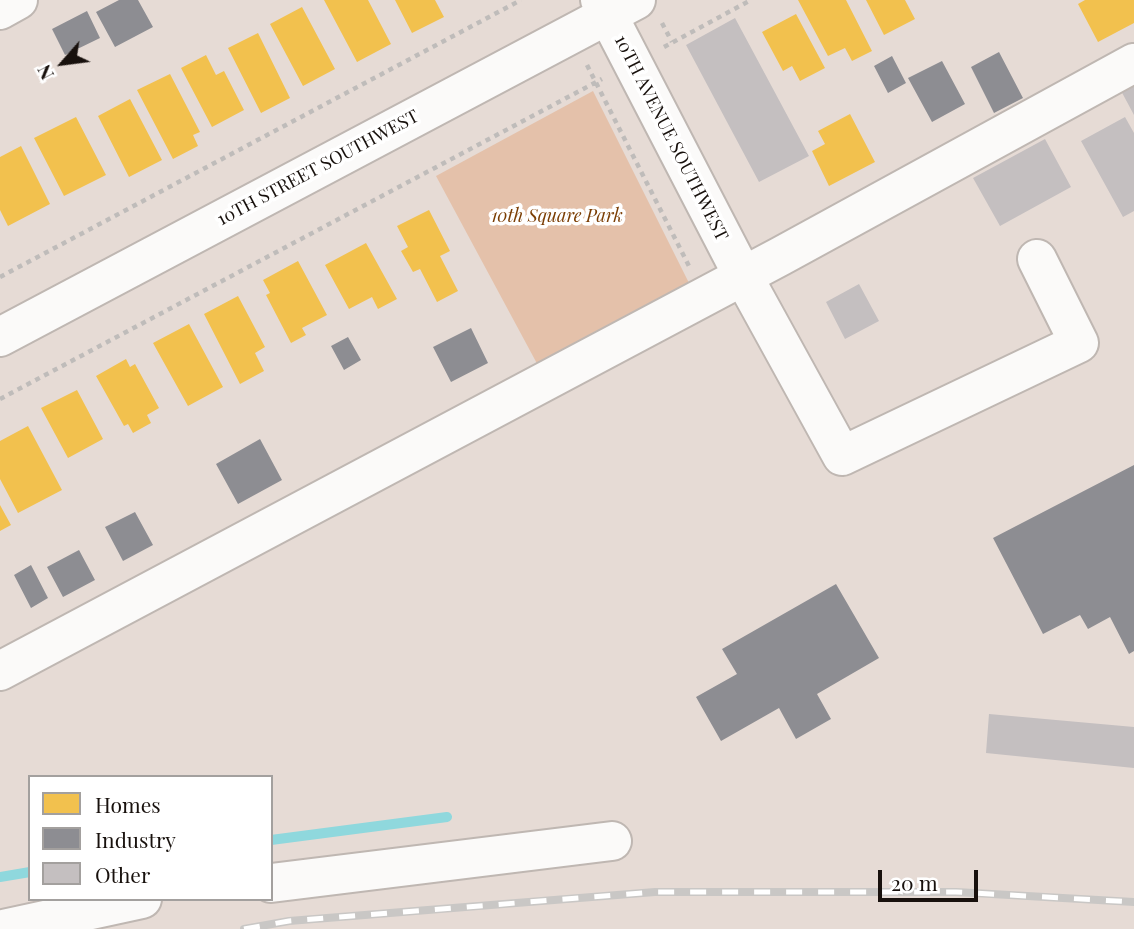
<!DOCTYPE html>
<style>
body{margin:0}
#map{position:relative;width:1134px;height:929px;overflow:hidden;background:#e6dbd5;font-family:"Playfair Display",serif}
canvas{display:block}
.legend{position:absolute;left:28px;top:775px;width:245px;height:126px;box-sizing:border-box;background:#fff;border:2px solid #a3a09e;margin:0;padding:9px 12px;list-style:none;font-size:21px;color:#18110d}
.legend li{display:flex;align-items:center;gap:14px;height:35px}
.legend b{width:35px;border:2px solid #a3a09e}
.north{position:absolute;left:28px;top:28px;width:70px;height:70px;-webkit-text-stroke:5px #fff;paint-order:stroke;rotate:242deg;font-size:19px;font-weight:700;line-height:28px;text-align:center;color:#18110d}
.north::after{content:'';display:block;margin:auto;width:24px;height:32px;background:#18110d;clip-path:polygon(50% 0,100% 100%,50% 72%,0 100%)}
.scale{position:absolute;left:878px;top:870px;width:100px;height:32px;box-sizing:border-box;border:4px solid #18110d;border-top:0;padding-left:9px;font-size:21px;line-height:24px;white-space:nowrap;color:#18110d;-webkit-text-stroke:5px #fff;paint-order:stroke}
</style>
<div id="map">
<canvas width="1134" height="929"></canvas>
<ul class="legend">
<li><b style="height:19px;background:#f2c14e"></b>Homes</li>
<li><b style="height:19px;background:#8d8d92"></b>Industry</li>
<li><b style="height:19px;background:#c4bfc0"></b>Other</li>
</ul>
<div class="north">N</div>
<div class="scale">20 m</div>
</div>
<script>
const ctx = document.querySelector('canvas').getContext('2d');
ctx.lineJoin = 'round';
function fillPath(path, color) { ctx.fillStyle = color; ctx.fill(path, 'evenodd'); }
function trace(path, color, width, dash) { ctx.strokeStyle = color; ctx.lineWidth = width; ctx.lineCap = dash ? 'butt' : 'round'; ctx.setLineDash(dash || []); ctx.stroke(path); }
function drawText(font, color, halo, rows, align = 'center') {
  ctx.font = font + ' "Playfair Display",serif'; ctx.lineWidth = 7; ctx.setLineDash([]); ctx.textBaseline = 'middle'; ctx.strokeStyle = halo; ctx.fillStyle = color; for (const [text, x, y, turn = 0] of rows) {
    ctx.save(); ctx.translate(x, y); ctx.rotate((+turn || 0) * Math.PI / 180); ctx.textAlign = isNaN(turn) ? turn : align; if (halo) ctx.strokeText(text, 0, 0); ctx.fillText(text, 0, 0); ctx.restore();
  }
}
fillPath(new Path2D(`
 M593,91L692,289L541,371L436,176Z`), '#e4c1aa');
fillPath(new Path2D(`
 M324,0H368L391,44L357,62Z
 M395,0H435L444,17L412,33Z
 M798,0H846L872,51L852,61L845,48L828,56Z
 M866,0H905L915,19L884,35Z
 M1085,0H1134V23L1098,42L1078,4Z
 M302,7L335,69L303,86L270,24Z
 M796,14L825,68L800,81L792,66L783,71L762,32Z
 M258,33L290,98L261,113L228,48Z
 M206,55L216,75L224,71L244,110L212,127L181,68Z
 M170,74L200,132L193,135L198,146L173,159L137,90Z
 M130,99L162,160L129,177L98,116Z
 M850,114L875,162L829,186L812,151L825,144L818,131Z
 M76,117L106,175L64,196L34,138Z
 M21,146L50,204L8,226L0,210V157Z
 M429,210L450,251L440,256L458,291L437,302L420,269L413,272L401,251L408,247L397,226Z
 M366,243L397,299L378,309L372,297L349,309L325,265Z
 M298,261L327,315L302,328L306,335L291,343L266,295L270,293L263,280Z
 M238,296L265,347L255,353L264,371L240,384L204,314Z
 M189,324L223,387L188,406L153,343Z
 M126,359L130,367L135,364L159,408L147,415L151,423L133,433L128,424L124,426L96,376Z
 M77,390L103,439L68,458L41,408Z
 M28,426L62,490L18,513L0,479V441Z
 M0,505L11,525L0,531Z`), '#f2c14e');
fillPath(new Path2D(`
 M119,0H138L153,27L115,47L96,12Z
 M87,11L100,38L65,55L52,29Z
 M999,52L1023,98L994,113L971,67Z
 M892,56L906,83L888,93L874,66Z
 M942,61L965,104L932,122L908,78Z
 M471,328L488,363L451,382L433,347Z
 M348,337L361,360L344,370L331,346Z
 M260,439L282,480L238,504L216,464Z
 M1134,465V651L1129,654L1110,617L1088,629L1080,615L1043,634L993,538Z
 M135,512L153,545L123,561L105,527Z
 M79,550L95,580L63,597L47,567Z
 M31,565L48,598L31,608L14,575Z
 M836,584L879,658L817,694L831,719L796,739L779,708L721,741L696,697L737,674L722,649Z`), '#8d8d92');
trace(new Path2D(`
 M271,840L447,817
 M0,877L30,872`), '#8fd8dd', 10);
fillPath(new Path2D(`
 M735,18L809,156L759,182L686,45Z
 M1134,80V115L1119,87Z
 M1125,117L1134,133V211L1123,217L1081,141Z
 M1045,139L1071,187L1000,226L973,178Z
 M859,284L879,321L845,339L826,302Z
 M989,714L1134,727V768L986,753Z`), '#c4bfc0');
const minor = new Path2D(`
 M600,0L743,276L842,456L1079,343L1037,259
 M0,10L18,0
 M0,337L636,0
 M0,671L781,256L1134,63
 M271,883L612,841
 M3,929L142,899`);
trace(minor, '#bfb7b2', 42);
trace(new Path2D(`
 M662,23L672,42
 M664,47L751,0
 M587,65L689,266
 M0,277L521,0
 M0,399L602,79`), '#bfbcba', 4.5, [5, 5]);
trace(minor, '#fbfaf9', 38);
const rail = new Path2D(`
 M244,929L289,921L655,892H956L1134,902`);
trace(rail, '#c9c7c5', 8);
trace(rail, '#fff', 5, [16]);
drawText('18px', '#18110d', '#fff', [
 ["10TH AVENUE SOUTHWEST",671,138,63],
 ["10TH STREET SOUTHWEST",318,168,-28]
]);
drawText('italic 18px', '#7b3e04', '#fff', [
 ["10th Square Park",557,216]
]);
</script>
